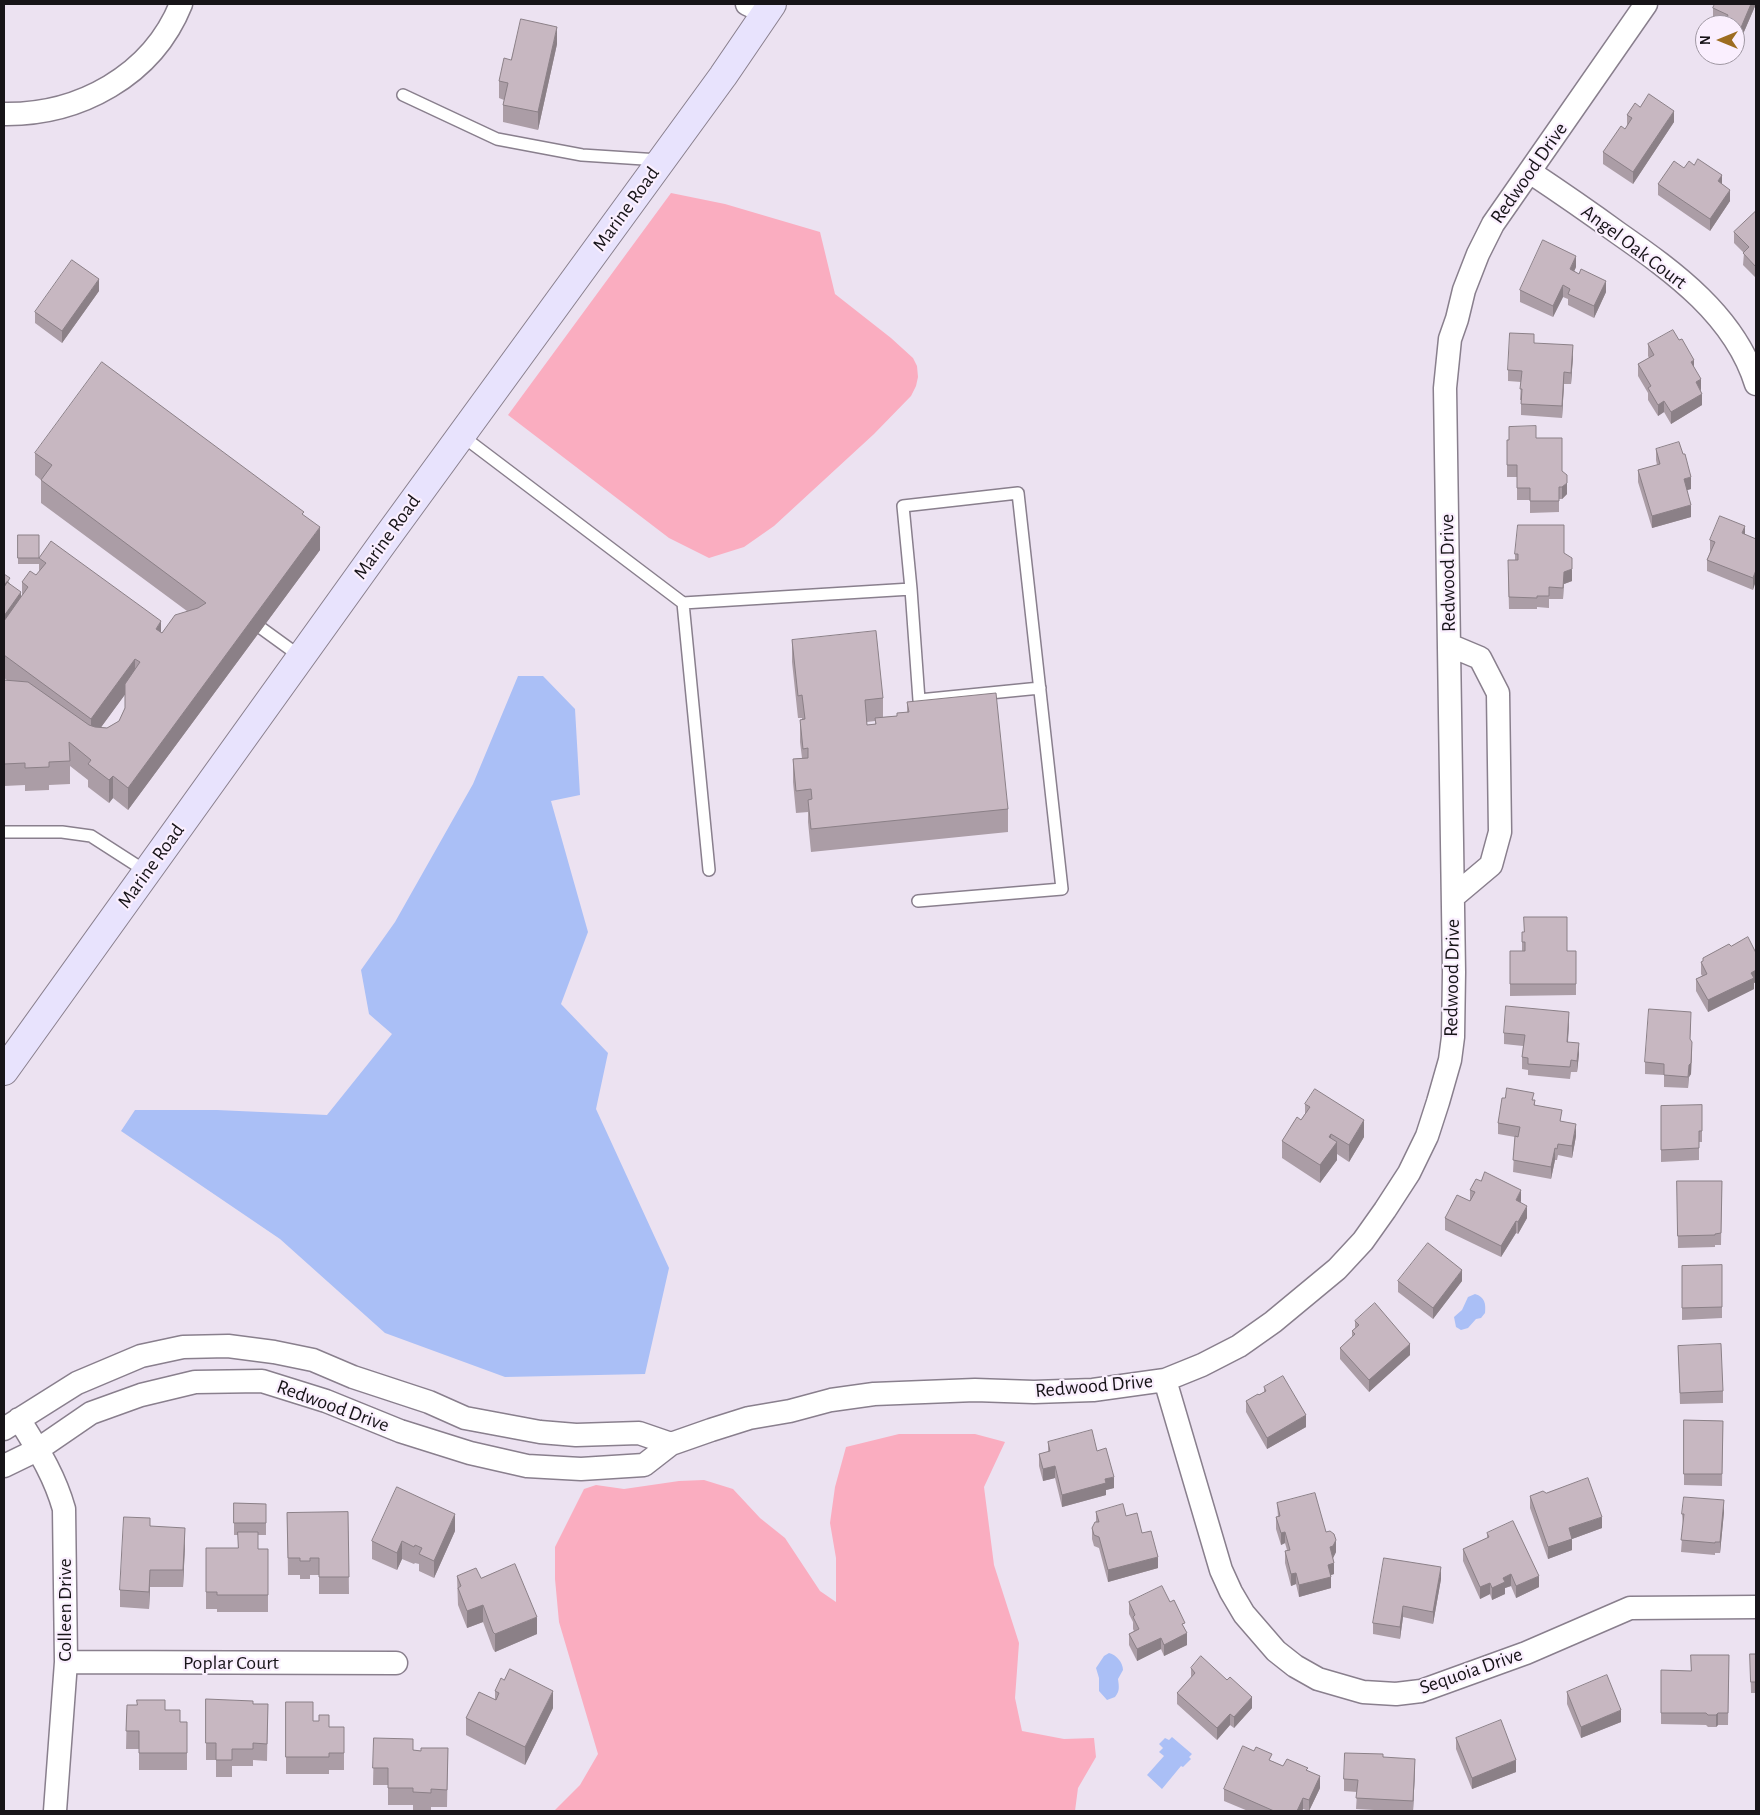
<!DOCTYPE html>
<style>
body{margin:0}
#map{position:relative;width:1760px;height:1815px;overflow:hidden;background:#ece2f1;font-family:"Alegreya Sans",sans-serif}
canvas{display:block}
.frame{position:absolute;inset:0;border:5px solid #171418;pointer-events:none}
.north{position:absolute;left:1695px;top:15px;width:50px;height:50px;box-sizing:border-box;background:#faeffe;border:1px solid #9f97a2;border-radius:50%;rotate:270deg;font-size:14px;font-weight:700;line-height:20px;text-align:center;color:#171418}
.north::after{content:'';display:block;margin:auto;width:18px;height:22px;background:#9d6d20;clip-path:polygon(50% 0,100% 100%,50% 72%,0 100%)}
</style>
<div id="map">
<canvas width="1760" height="1815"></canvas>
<div class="frame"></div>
<div class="north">N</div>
</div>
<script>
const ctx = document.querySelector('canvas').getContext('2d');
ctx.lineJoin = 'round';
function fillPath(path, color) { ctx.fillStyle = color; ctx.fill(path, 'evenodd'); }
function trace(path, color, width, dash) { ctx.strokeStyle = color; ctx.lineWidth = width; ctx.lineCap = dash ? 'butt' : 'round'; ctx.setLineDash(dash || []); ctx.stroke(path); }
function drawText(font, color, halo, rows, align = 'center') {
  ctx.font = font + ' "Alegreya Sans",sans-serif'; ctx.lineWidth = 4.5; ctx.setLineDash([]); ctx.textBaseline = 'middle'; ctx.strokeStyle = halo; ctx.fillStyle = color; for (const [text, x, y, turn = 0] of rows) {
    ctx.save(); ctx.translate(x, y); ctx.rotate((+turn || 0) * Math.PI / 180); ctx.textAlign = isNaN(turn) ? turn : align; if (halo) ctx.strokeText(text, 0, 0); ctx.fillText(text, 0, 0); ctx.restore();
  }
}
fillPath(new Path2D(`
 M671,193L725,204L820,232L835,294L891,338L913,358L917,366L918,377L916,386L911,396L874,434L774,526L744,547L709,558L669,538L508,415Z
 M899,1434H975L1005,1442L984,1487L994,1565L1019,1643L1015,1698L1022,1731L1064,1739L1094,1738L1096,1757L1078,1788L1075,1811H554L580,1785L598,1754L559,1622L555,1579V1547L584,1489L596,1485L624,1489L679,1481L704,1480L733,1489L760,1518L785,1538L820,1591L836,1602V1558L830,1523L835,1487L846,1447Z`), '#faadc0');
fillPath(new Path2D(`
 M518,676H543L575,709L580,795L551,801L588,932L561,1004L608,1053L596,1109L669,1268L645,1374L505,1377L385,1333L280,1239L121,1131L135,1110H217L327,1115L392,1034L369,1014L361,970L395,922L473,784Z
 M1475,1294C1485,1297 1486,1304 1485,1313L1481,1318L1476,1319L1468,1328L1461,1330L1456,1327L1454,1317L1462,1310L1468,1297Z
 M1109,1653C1117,1655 1123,1663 1123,1670L1118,1679C1119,1687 1120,1691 1115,1697L1107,1700L1099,1691V1678L1096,1668L1104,1656Z
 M1172,1737L1192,1754L1189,1757L1191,1759L1183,1767L1181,1766L1162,1789L1147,1775L1164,1756L1159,1752L1163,1748L1159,1744L1165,1738L1169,1740Z`), '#aabff6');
const service = new Path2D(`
 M403,95L497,139L582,155L659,160
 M461,435L683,603L709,870
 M911,589L919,700L1040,688
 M683,603L911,589L903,506L1018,493L1062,889L918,901
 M250,620L301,657
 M4,832H62L91,836L147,872`);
const minor = new Path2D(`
 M747,4L766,13
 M4,114C79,115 152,76 181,4
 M1530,172C1560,192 1589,212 1618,233C1674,272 1735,316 1756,384
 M1449,645L1480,658L1498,693L1500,832L1491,865L1453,897
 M1165,1380L1221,1570L1231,1592L1244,1614L1276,1651L1295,1666L1318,1679L1363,1692L1396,1694L1421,1691L1526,1653L1630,1608L1756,1607
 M19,1419C38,1450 54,1474 64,1509L66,1662L55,1811
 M4,1429L77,1383L141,1356L183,1347L228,1346L274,1352L313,1360L353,1377L429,1402L465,1418L540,1432L576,1435L639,1433L671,1444
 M4,1466L37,1450L91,1413L141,1395L195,1382L262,1381L326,1401L400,1431L470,1453L527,1466L581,1469L644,1465L671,1444L711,1430L749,1418L790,1411L831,1400L874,1394L975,1390L1034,1392L1093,1390L1165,1380L1202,1365L1239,1346L1273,1322L1337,1269L1363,1241L1385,1210L1409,1173L1427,1136L1438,1102L1450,1060L1453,1037L1454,972L1445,388L1450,339L1457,319L1464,290L1478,254L1493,224L1646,4
 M66,1662L396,1663`);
const secondary = new Path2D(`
 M4,1071L382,544L723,76L772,4`);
trace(service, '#897f8d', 14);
trace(minor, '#897f8d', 25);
trace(secondary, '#897f8d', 30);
trace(service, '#fff', 11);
trace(minor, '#fff', 22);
trace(secondary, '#e8e3fd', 28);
fillPath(new Path2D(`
 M1756,4L1737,48L1735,47V25H1724L1713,20V8Z
 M557,44L538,130L503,122V105L504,100L499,98V81L511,60Z
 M1640,107L1674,122L1633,184L1603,164V152L1625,129L1627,126V115Z
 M1684,168L1722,184L1730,201L1710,231L1658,195V184Z
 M1756,211V278L1743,265L1744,253L1734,243V232Z
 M1576,267L1574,271L1606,292L1594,318L1568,305V299L1563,297L1553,317L1520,302V290Z
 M99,291L62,343L35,323V312Z
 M1534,343L1573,356L1571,384H1564L1562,418L1521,415V400H1520L1521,382L1508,381V370Z
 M1648,344L1694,368L1701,391L1702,405L1671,424L1664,412L1658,416L1648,400V393L1638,376V364L1649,358L1648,356Z
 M1536,438L1562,471L1567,494L1562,499H1559V512L1530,513V500H1517V477H1507V440Z
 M1656,449L1691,489L1687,490L1691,517L1652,528L1638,482V470L1657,465L1656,460Z
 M35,453L304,516L320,550L128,810L113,798L109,803L88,787V780L70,766V784L49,785V790L25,791V785L4,786V680H7L4,678V574L10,584L21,597L22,596V582L36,575L39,572V558L162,633L187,611L41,503V480L35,475ZM125,694V708L119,721L107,728L101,727Z
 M18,535H39V564H18Z
 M1745,535L1756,539L1753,590L1707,571V560L1710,552V540Z
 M1564,553L1572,581L1564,584L1563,599H1549V608L1537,607V609H1509L1508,572L1515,560V554Z
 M792,640L883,698V717L897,716L907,712V702L1008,809V832L811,852L808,822V812L796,813L793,782V759L802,758L800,742V720L802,719V718H798L792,662ZM875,721V724L867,725V722Z
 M1522,932L1567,951H1576V995L1510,996V951H1522Z
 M1756,953V982L1754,983V989L1708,1012L1696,991V979L1702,976L1701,974V962Z
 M1569,1023L1568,1042L1579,1054L1577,1072H1571L1570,1079L1528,1075V1070L1522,1069V1057L1523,1046L1504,1044V1033Z
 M1691,1024L1690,1040L1692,1053L1691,1074L1689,1077L1688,1088L1664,1087V1075L1645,1074V1062Z
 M1505,1098L1534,1100L1535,1105L1562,1122L1576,1136L1572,1158L1558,1155L1557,1160H1555L1551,1179L1513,1172L1515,1137L1498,1134V1123Z
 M1305,1104L1364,1137L1349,1162L1337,1154V1160L1320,1183L1282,1158V1141L1301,1120L1305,1114Z
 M1702,1105V1142H1699V1160L1661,1162V1106Z
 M1677,1181H1722L1721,1245H1715V1247L1678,1248Z
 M1470,1190L1521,1201L1520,1203L1527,1218L1518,1234L1516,1233L1501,1257L1445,1230V1218L1470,1201Z
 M1722,1265V1318L1682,1320V1266Z
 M1398,1281H1462L1433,1319L1398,1292Z
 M1355,1321L1410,1355L1369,1392L1340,1359V1348L1352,1337V1331L1355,1328Z
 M1678,1346L1723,1391V1403L1680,1404Z
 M1264,1387L1306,1427L1267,1449L1246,1412V1401L1264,1392Z
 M1684,1420L1723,1421L1722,1486L1684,1485Z
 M1048,1442L1097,1451L1114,1488L1106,1490V1495L1062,1507L1055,1478L1043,1481L1039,1466V1454L1048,1452Z
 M1530,1496L1602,1528L1572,1539V1550L1548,1559L1530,1508Z
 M234,1503L266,1504V1535H258V1549H268V1612H217V1609H206V1548H238V1535H234Z
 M1277,1503L1326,1532L1336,1552L1333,1558L1334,1574L1331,1575V1588L1299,1597L1296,1584L1291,1586L1285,1563V1551L1287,1550L1285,1543L1281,1545L1276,1529V1517H1278Z
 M348,1512L349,1594H319V1575H310V1579H300V1575H288L287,1513Z
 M1096,1512L1126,1516L1142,1533L1158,1568L1108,1582L1099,1548L1094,1546L1092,1539V1528L1096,1522Z
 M1724,1512L1720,1553H1715V1555L1681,1552L1683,1525L1682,1514Z
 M150,1526L185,1545L183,1587H150L149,1609L120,1607V1590Z
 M455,1531L434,1578L419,1571V1564L415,1563L414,1564L402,1559L397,1570L372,1559V1541Z
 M1487,1533L1539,1587L1516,1598L1511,1586L1505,1588V1594L1492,1600L1490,1594L1480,1599L1463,1561V1549L1487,1538Z
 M457,1576L481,1578L537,1634L495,1652L493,1649L483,1622L467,1628L458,1605Z
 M1441,1579L1433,1624L1403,1617L1400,1639L1373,1634V1623Z
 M1129,1602H1170L1185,1629L1187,1645L1164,1656L1161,1649L1137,1661L1129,1645V1634L1134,1631L1133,1629V1622L1129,1614Z
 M1750,1654H1756V1693H1751Z
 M1729,1655L1728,1725H1718L1716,1727H1708L1706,1725L1661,1724V1670L1691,1671Z
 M1191,1668L1227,1680L1252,1708L1234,1728L1230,1725L1217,1740L1177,1704V1693L1191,1678Z
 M495,1691L553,1708L525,1765L466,1735V1718L495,1699Z
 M1567,1692L1621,1722L1581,1738L1567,1704Z
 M206,1699L253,1704H268L267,1761L253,1760V1766H232V1777H216V1760H206Z
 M286,1702L313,1721L329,1727H344V1770H329V1774H286Z
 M127,1705L165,1710L180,1722H187V1770H139V1749H126Z
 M374,1738L413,1750L421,1751L448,1748L447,1807H431V1810H413V1805H388V1785H373Z
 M1456,1738L1516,1772L1472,1789L1456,1749Z
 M1383,1757L1415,1770L1413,1811H1392L1356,1809L1357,1792L1344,1791V1779Z
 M1272,1761L1283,1766L1308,1771L1320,1788L1309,1811L1303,1809L1302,1811H1248L1224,1801V1789Z`), '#ab9da6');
fillPath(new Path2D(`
 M1751,4H1756L1737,48V37Z
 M557,27V44L538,130V112Z
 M1674,111V122L1633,184V172Z
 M1722,175V187L1718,181Z
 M1730,190V201L1710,231V219Z
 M1576,256V267L1570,281V269Z
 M99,279V291L62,343V331Z
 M1606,281V292L1594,318V306Z
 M1563,285V297L1553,317V306Z
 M1573,345V356L1571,384V373Z
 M1694,360V371L1691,362Z
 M1564,372V384L1562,418V406Z
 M1701,379V391L1696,382Z
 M1702,394V405L1671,424V412Z
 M1664,401V412L1658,416V405Z
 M1691,477V489L1684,491V479Z
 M1567,483V494L1562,499V487Z
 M1691,505V517L1652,528V516Z
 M1745,526V538L1742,533Z
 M320,527V550L128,810V788Z
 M1572,569V581L1564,584L1563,599L1564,572Z
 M1756,570V581L1753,590V578Z
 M21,592V615L4,638V616Z
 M161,621V644L156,629Z
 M135,659V681L91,741V719Z
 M113,776V798L109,803V780Z
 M1756,970V982L1754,983V989L1708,1012V1000Z
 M1569,1012V1023L1567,1053V1042Z
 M1692,1042L1691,1074L1689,1077L1688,1088L1689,1065Z
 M1579,1043V1054L1577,1072V1061Z
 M1364,1120V1137L1349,1162V1145Z
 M1576,1124V1136L1572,1158V1146Z
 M1331,1134V1150L1337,1142V1160L1320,1183V1165L1329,1137Z
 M1555,1148V1160L1551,1179V1167Z
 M1521,1190V1201L1516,1212V1200Z
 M1527,1206V1218L1518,1234V1222Z
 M1516,1221V1233L1501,1257V1246Z
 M1462,1270V1281L1433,1319V1308Z
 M1410,1344V1355L1369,1392V1380Z
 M1306,1415V1427L1267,1449V1438Z
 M1055,1466V1478L1043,1481V1469Z
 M1114,1477V1488L1106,1490V1495L1062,1507V1495L1105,1479Z
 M1724,1500V1512L1720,1553V1542Z
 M455,1514V1531L434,1578V1561Z
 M1602,1517V1528L1572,1539V1550L1548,1559V1547L1569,1528Z
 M185,1528V1545L183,1587V1570Z
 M1285,1532V1543L1281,1545V1533Z
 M1336,1540V1552L1333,1558L1330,1547Z
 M402,1541V1559L397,1570V1553Z
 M1158,1557V1568L1108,1582V1570Z
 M1334,1563V1574L1328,1576V1565Z
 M1441,1567V1579L1433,1624V1612Z
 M150,1570V1587L149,1609V1592Z
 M1296,1573V1584L1291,1586V1574Z
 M1511,1574V1586L1505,1588V1594L1492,1600V1588L1503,1578Z
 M1539,1576V1587L1516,1598V1586Z
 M1331,1577V1588L1299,1597V1585Z
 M1490,1583V1594L1480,1599V1587Z
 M483,1605V1622L467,1628V1611Z
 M1403,1606V1617L1400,1639V1627Z
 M537,1617V1634L495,1652V1634Z
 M1187,1633V1645L1164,1656V1645Z
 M1161,1638V1649L1137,1661V1649Z
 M553,1691V1708L525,1765V1747Z
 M1252,1697V1708L1234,1728V1717Z
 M1621,1710V1722L1581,1738V1727Z
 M1718,1713V1725L1716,1727V1715Z
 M1230,1714V1725L1217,1740V1728Z
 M1415,1759V1770L1413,1811V1801Z
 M1516,1760V1772L1472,1789V1778Z
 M1320,1776V1788L1309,1811V1800Z
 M1303,1798V1809L1302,1811H1297Z`), '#8b8087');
const building = new Path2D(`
 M1715,4H1751L1737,37L1735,36V25H1724L1728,15L1713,8Z
 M521,19L557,27L538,112L503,105L508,83L499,81L504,58L511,60Z
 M1649,94L1674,111L1633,172L1603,152L1621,126L1625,129L1632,118L1627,115L1635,103L1640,107Z
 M1698,159L1722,175L1718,181L1730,190L1710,219L1658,184L1674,161L1684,168L1689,161L1694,165Z
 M1756,211V267L1743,253L1749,247L1734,232Z
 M1543,240L1576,256L1570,269L1579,274L1581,269L1606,281L1594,306L1568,294L1570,289L1563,285L1553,306L1520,290Z
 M72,260L99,279L62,331L35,312Z
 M1673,330L1679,340L1682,339L1694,360L1691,362L1701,379L1696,382L1702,394L1671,412L1664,401L1658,405L1648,388L1651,386L1638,364L1654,355L1648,344Z
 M1510,333L1534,334V343L1573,345L1571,373L1564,372L1562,406L1521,404L1522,389H1520L1522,371L1508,370Z
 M102,362L304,512L302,514L320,527L128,788L113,776L109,780L88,764L91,760L69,742L70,761L49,762V767L25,768V763L4,764V680L28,682L89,725L95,727L107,728L119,721L125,708V684L140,662L135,659L91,719L4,655V621L28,587L22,582L30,571L36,575L46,563L39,558L51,541L161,621L156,629L162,633L175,615L198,608L206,603L41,480L52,465L35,453Z
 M1536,426V438H1562V471L1567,475V483L1562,487H1559V501H1530V488H1517V465H1507V440H1509V427Z
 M1679,442L1683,454H1685L1691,477L1684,479L1691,505L1652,516L1638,470L1660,464L1656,449Z
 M1720,516L1745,526L1742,533L1756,539V570L1753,578L1707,560L1715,542L1710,540Z
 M1518,525H1564V553L1572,558V569L1564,572L1563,588L1549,587V596H1537V598L1509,597L1508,560H1518V554H1515Z
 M18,535H39V558H18Z
 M4,574L10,578L4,587Z
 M7,582L21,592L4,616V587Z
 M876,631L883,698L865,700L867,725L876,724L875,718L897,716V713L909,712L907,702L996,693L1008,809L811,829L808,800L812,799L811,789L796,791L793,759L808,758V748L803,749L800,720L805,719L802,695L798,696L792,640Z
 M1524,917H1567V951H1576V984H1510V951H1525V942H1522V932H1524Z
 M1748,937L1756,953V970L1751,973L1754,978L1708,1000L1696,979L1707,974L1701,962L1703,961V958L1729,944L1731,946Z
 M1506,1006L1569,1012L1567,1042L1579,1043L1577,1061L1571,1060L1570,1067L1528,1064V1058L1522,1057L1525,1035L1504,1033Z
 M1649,1009L1691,1012L1690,1039L1692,1042L1691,1063L1689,1065L1688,1077L1664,1075V1064L1645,1062Z
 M1507,1088L1534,1093L1532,1100H1535L1534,1105L1562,1110L1560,1121L1576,1124L1572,1146L1558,1144L1557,1149L1555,1148L1551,1167L1513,1160L1515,1136L1518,1137L1520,1127L1498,1123L1502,1098H1505Z
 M1315,1089L1364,1120L1349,1145L1331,1134L1329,1137L1337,1142L1320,1165L1282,1141L1297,1117L1301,1120L1310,1107L1305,1104Z
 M1702,1105V1131H1699V1148L1661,1150V1106Z
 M1485,1172L1521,1190L1516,1200L1527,1206L1518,1222L1516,1221L1501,1246L1445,1218L1457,1195L1470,1201L1475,1192L1470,1190L1476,1179L1481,1181Z
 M1677,1181H1722L1721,1233L1715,1234V1235L1678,1236Z
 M1428,1243L1462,1270L1433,1308L1398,1281Z
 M1722,1265V1307L1682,1308V1266Z
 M1375,1303L1410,1344L1369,1380L1340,1348L1355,1334L1352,1331L1359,1325L1355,1321Z
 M1721,1344L1723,1391L1680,1393L1678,1346Z
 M1283,1376L1306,1415L1267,1438L1246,1401L1258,1394L1259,1395L1266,1391L1264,1387Z
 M1684,1420L1723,1421L1722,1474H1684Z
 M1092,1430L1097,1451L1106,1448L1114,1477L1105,1479L1106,1483L1062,1495L1055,1466L1043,1469L1039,1454L1050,1451L1048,1442Z
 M1588,1478L1602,1517L1569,1528L1572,1539L1548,1547L1530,1496L1543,1491L1546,1493Z
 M397,1487L455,1514L434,1561L419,1554L422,1548L415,1545L414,1547L402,1541L397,1553L372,1541Z
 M1315,1493L1326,1532L1330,1531L1334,1534L1336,1540L1333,1546L1330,1547L1334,1563L1328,1565L1331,1577L1299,1585L1296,1573L1291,1574L1285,1551L1290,1550L1285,1532L1281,1533L1276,1517L1280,1516L1277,1503Z
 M1684,1497L1724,1500L1720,1542H1715V1543L1681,1540L1684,1514H1682Z
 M234,1503L266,1504V1523H234Z
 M1123,1504L1126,1516L1137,1513L1142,1533L1151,1531L1158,1557L1108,1570L1099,1537L1094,1535L1092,1528L1095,1522H1099L1096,1512Z
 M348,1512L349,1577H319V1558H310V1561H300V1558H288L287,1513Z
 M124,1517L150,1518V1526L185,1528L183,1570H150L149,1592L120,1590Z
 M1513,1521L1539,1576L1516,1586L1511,1574L1503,1578L1505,1582L1492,1588L1490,1583L1480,1587L1463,1549L1489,1537L1487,1533Z
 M238,1532H258V1549H268V1595H217V1592H206V1548H238Z
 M1384,1558L1441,1567L1433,1612L1403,1606L1400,1627L1373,1623Z
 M515,1564L537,1617L495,1634L493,1632L483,1605L467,1611L458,1588L461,1586L457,1576L476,1568L481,1578Z
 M1162,1586L1170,1602L1174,1600L1185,1623L1182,1624L1187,1633L1164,1645L1161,1638L1137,1649L1129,1634L1139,1629L1133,1617L1135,1615L1129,1602Z
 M1750,1654H1756V1682H1751Z
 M1691,1655H1729L1728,1713H1718L1716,1715H1708L1706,1713H1661V1670L1691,1671Z
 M1201,1656L1227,1680L1230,1677L1252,1697L1234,1717L1230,1714L1217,1728L1177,1693L1195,1673L1191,1668Z
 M510,1669L553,1691L525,1747L466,1718L479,1692L496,1700L499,1693L495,1691L501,1678L504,1680Z
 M1607,1675L1621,1710L1581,1727L1567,1692Z
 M206,1699L253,1701V1704H268L267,1744L253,1743V1749H232V1760H216V1743H206Z
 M137,1700H165V1710H180V1722H187V1753H139V1731H126L127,1705H137Z
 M286,1702H313V1721H319V1715H329V1727H344V1753H329V1757H286Z
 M1501,1720L1516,1760L1472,1778L1456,1738Z
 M374,1738L413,1739V1750L421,1751V1748H448L447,1790L431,1789V1793L413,1792V1788H388V1768H373Z
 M1243,1746L1254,1751L1256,1747L1272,1754L1269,1760L1283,1766L1287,1759L1308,1768L1306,1770L1320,1776L1309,1800L1303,1798L1297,1811H1274L1224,1789Z
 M1345,1753L1383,1754V1757L1415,1759L1413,1801L1356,1798L1358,1780L1344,1779Z`);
fillPath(building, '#c7b7c1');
trace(building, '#8b8087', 1);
drawText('20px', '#171418', '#faeffe', [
 ["Redwood Drive",1529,173,-55],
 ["Marine Road",626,209,-54],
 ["Angel Oak Court",1634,247,37],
 ["Marine Road",387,537,-54],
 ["Redwood Drive",1448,573,-91],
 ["Marine Road",151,866,-54],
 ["Redwood Drive",1452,978,-89],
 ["Redwood Drive",1094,1386,-5],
 ["Redwood Drive",333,1406,20],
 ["Colleen Drive",65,1610,-90],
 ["Poplar Court",231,1663],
 ["Sequoia Drive",1471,1671,-19]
]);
</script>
